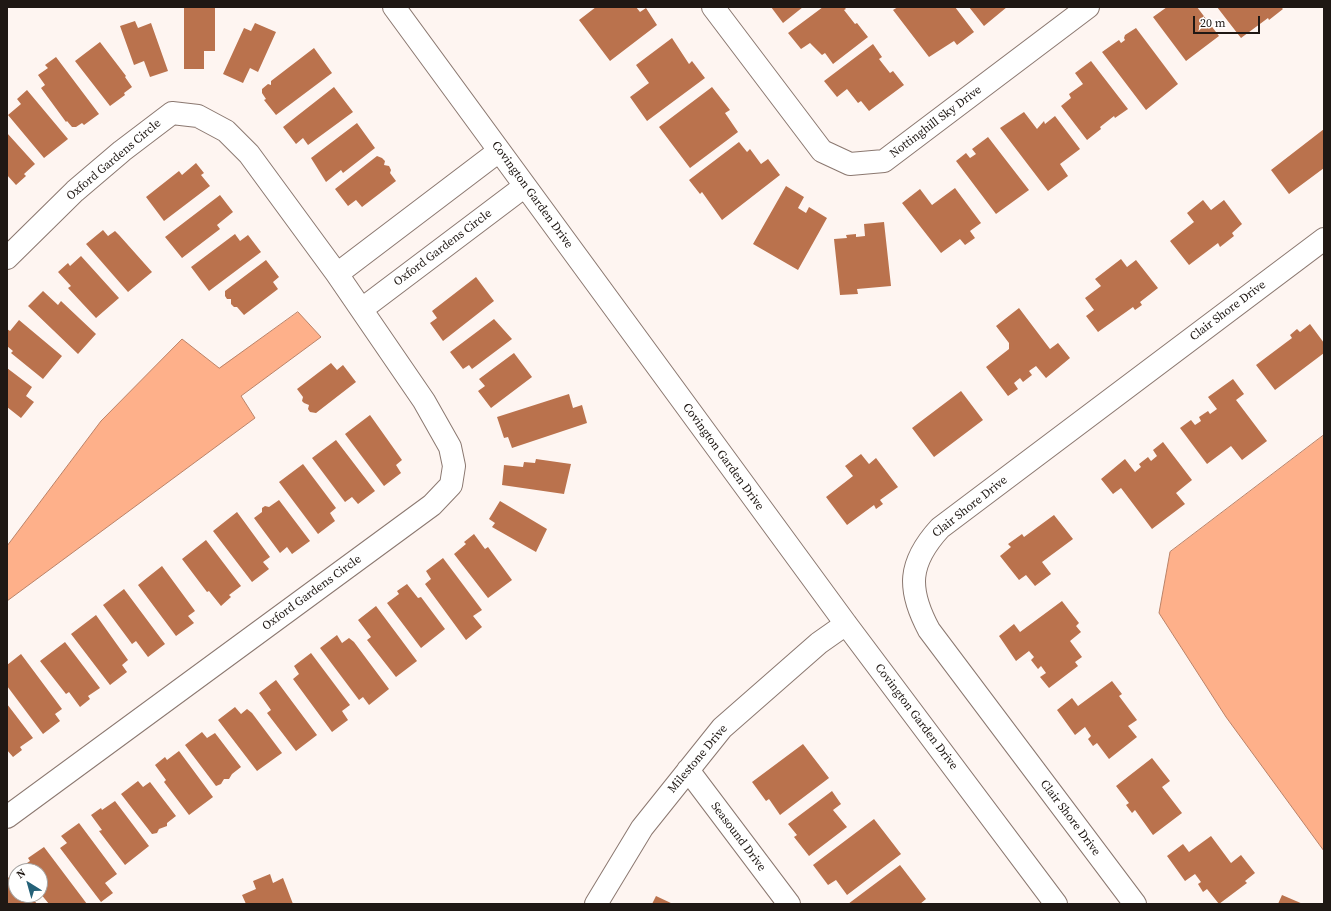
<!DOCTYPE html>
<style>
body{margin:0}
#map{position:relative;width:1331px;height:911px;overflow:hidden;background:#fef5f1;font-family:"Source Serif 4",serif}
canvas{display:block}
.frame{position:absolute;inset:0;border:8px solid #1f1814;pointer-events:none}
.north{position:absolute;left:8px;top:863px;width:40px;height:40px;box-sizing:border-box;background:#fff;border:1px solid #a5a3a1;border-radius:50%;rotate:323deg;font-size:11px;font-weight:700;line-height:16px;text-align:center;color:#1f1814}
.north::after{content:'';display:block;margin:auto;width:14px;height:18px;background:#246178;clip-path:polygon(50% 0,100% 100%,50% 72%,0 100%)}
.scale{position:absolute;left:1193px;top:16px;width:67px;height:18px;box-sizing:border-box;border:2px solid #1f1814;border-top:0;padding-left:5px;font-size:12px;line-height:14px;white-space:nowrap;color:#1f1814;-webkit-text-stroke:3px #fff;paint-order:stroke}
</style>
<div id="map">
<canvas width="1331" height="911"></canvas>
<div class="frame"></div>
<div class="north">N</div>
<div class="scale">20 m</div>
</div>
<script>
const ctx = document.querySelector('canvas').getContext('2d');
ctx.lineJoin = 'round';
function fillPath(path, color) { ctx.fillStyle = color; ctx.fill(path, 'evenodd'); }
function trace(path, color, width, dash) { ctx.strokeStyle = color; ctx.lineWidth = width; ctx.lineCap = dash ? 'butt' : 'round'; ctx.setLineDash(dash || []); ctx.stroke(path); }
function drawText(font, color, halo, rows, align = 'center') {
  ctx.font = font + ' "Source Serif 4",serif'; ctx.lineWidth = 3; ctx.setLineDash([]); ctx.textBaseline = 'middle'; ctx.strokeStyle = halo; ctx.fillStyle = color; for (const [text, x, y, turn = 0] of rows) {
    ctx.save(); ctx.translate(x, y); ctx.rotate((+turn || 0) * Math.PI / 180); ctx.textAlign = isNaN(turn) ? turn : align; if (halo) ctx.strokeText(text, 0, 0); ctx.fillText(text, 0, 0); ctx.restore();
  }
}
const water = new Path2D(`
 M298,312L321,337L241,396L255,418L7,601V546L101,421L182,339L219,368Z
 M1324,435V851L1226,717L1159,613L1170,552Z`);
fillPath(water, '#feb08a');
trace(water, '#bb8267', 1);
fillPath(new Path2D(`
 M184,7H215V51H204V69H184Z
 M596,7H636L640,12L646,8L657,25L610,61L579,20Z
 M771,7H803L783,23Z
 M823,7H844L846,9L844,10L855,24L857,23L868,37L833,64L825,53L822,55L810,43L801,49L788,33Z
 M898,7H955L974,32L957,45L954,41L929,57L893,10Z
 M969,7H1007L984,26Z
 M1167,7H1197L1219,36L1186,61L1153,17Z
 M1217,7H1281L1283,9L1269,20L1268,18L1241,38Z
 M135,21L138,28L151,23L168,71L150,77L144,61L134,65L120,26Z
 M255,23L276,32L258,72L250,68L243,83L223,74L244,28L251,31Z
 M1136,28L1178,84L1146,110L1102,52L1119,40L1121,43L1125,40L1124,38L1125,35Z
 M672,38L689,64L692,61L705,78L647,121L630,97L649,83L636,65Z
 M100,42L126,76L125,77L132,87L124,93L125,95L110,106L75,61Z
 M873,44L882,57L879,59L890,73L893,71L904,85L869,111L861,101L858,103L847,89L837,97L824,81Z
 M314,48L332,73L276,115L264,100L266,99L262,93V89L268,84L271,85V81Z
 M56,57L99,114L84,125L82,123L76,127H72L67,121L66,122L41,88L45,85L38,75L48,68L45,65Z
 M1091,61L1128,109L1115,118L1114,116L1100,127L1101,129L1087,140L1061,106L1071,98L1069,94L1083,84L1075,73Z
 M334,87L353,112L308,145L303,138L296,144L283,127Z
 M712,87L730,110L725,113L738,132L690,168L659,127Z
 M27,90L68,139L44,158L8,115L21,104L17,99Z
 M1024,112L1037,129L1044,121L1045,124L1055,116L1080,149L1060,164L1068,176L1048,191L1000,128Z
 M357,123L375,148L343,173L341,170L326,182L311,158Z
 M1324,129V168L1289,194L1271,170Z
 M7,133L35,164L24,174L26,176L16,185L7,175Z
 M988,137L1029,190L996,214L956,161L966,153L970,158L976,154L972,149Z
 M739,142L747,152L750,149L761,164L768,159L780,175L722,220L702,192L700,194L689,180Z
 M377,156L382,158L385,161L384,165L389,166L391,170L390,173L396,181L362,207L356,200L348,206L335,189Z
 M196,163L204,173L201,175L210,186L164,221L146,197L179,171L182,175Z
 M786,186L804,197L798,208L806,213L809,207L827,218L798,270L753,244Z
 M955,188L981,223L970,231L975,238L965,245L960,239L941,253L902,203L920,189L932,205Z
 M220,195L233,212L217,225L220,229L182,258L165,237Z
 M1203,200L1211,210L1224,200L1242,224L1232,233L1234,236L1220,247L1218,243L1189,265L1170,241L1194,222L1187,213Z
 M884,222L891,286L857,289L858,294L840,295L834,239L847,238L846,235L856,234V237L865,236L864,224Z
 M103,230L108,236L115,231L119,235L152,272L128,292L86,244Z
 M235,234L240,241L248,235L261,252L209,291L191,267Z
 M81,256L119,298L96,318L68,288L71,286L58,272L68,263L70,266Z
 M1121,259L1127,267L1136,260L1158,288L1140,302L1142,305L1135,310L1133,307L1098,332L1086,316L1094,310L1085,298L1101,286L1095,279Z
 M266,260L279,277L273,282L278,289L244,315L237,307H234L231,304V299H227L225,296V291Z
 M476,277L494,301L443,341L430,323L437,318L432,311Z
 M43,291L58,305L61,301L96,334L78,354L28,306Z
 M1019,308L1050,349L1058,343L1070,358L1046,378L1036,366L1029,371L1032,375L1023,382L1020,378L1014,383L1018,389L1008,396L986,367L1009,349V343L996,326Z
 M494,319L512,339L472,369L469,365L463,369L450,352Z
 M19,320L62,356L43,379L11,353L13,351L7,346V329L10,331Z
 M1310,324L1324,343V353L1275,390L1256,365L1292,338L1290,335L1297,329L1300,332Z
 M514,353L532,377L491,408L478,391L485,386L479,379Z
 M331,363L337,370L343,365L356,382L316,413L310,412L308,409L309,405L304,403L302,401L303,397L297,389Z
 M7,368L32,387L26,396L34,402L21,418L7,407Z
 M1233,379L1244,394L1236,400L1267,441L1242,460L1231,446L1207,464L1180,428L1191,420L1195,425L1201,421L1199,417L1208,411L1210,414L1217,409L1208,397Z
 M961,391L983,420L934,457L912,428Z
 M569,394L573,408L582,405L587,423L512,448L508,437L504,438L497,417Z
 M370,415L402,460L396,465L401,473L384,486L345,434Z
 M336,440L375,491L358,504L352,497L345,502L312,458Z
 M1163,442L1192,480L1176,493L1185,504L1152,529L1121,488L1113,494L1101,479L1125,459L1135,472L1141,467L1139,464L1148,457L1151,461L1157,456L1153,450Z
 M861,454L869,464L876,458L898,487L880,500L883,504L876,509L874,505L847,525L826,497L853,476L845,466Z
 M536,459L571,464L564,494L502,485L504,465L523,467L524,462L535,463Z
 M303,464L336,508L330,513L335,521L318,534L279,482Z
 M279,500L310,541L292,554L287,547L280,553L254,518L262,512V508L265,506L269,507Z
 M500,501L547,529L536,552L492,527L495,523L489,519Z
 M237,512L270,557L263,562L269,569L252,582L213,531Z
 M1054,515L1073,539L1042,562L1051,574L1035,586L1026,575L1019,580L1000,556L1011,547L1008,544L1022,534L1024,537Z
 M474,534L485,549L488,547L512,580L488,598L454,554L466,544L464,542Z
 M206,540L241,586L229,595L231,597L221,606L209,591L207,592L182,559Z
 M443,558L482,610L473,616L482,627L466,640L425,584L431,579L426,571Z
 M162,566L195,611L188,616L194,623L176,636L138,585Z
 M407,584L418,598L421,597L445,629L421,648L387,603L399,594L397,591Z
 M124,589L165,644L148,657L136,641L132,644L103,605Z
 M1062,601L1079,623L1076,626L1081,632L1070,641L1082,657L1075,662L1078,666L1049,688L1040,677L1046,673L1041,666L1038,669L1031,660L1034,657L1029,651L1016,661L999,636L1014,624L1020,632Z
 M376,606L417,661L396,677L367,640L371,637L358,620Z
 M96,615L128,660L122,665L127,672L110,685L71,634Z
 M337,635L342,643L349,638L354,642L389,689L369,705L363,697L359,700L320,648Z
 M65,642L100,688L88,696L90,699L80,707L69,692L66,694L40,661Z
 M311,653L350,705L342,711L348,720L332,732L293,679L299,674L294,666Z
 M21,654L62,709L55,714L60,721L43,734L7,686V665Z
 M276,680L317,735L296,751L267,713L271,710L259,693Z
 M1112,681L1122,694L1119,696L1137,720L1128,726L1137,737L1109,759L1097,743L1093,746L1088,739L1091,736L1085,727L1075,735L1057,710L1072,698L1078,706Z
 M7,704L33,738L20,747L22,750L13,757L7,750Z
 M235,707L241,714L247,709L252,713L282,753L257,771L218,720Z
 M202,732L207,738L215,733L241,767L232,774L229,779H224L221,784L216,786L185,745Z
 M803,744L829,778L780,815L769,799L766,801L752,782Z
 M179,751L213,797L189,815L164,782L166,780L155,765L165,757L167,760Z
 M1152,758L1170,781L1162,787L1182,813L1153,835L1135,810L1132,813L1126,805L1129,803L1116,786Z
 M138,781L143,787L150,782L176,816L167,823V826L159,829L157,833L152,834L121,794Z
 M832,791L841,804L833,810L847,827L809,856L794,837L797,835L788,824Z
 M115,801L149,846L125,865L99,831L102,830L91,815L101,808L102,810Z
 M874,819L901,854L847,895L836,880L828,885L813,865Z
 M79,823L117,874L105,883L113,893L101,902L60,848L67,843L61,836Z
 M1211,836L1231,863L1241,855L1255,873L1245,881L1247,883L1219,904L1207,889L1203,892L1198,884L1201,882L1195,874L1185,881L1167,856L1183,844L1189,852Z
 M44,847L87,904H49L40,893V871L24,870V865L30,861L28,858Z
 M900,865L926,899L920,904H848Z
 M270,874L273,883L283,878L293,904H246L242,895L256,889L253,881Z
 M10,876L16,878V895H30L37,904H7V879Z
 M1282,895L1303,904H1278Z
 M656,896L673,904H652Z`), '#ba724d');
const minor = new Path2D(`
 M394,7L846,624L1056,904
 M713,7L822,151L850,164L884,161L1088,7
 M7,258L75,191L122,151L172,113L198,116L226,131L249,154L337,274L424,401L450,447L454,466L451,485L432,505L7,817
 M337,274L499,151
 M362,309L525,186
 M688,770L789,904
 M596,904L642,828L722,728L819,643L846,624
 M1135,904L929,630C907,589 908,563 940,528L1324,239`);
trace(minor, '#8b7870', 24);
trace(minor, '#fff', 22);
drawText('12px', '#1f1814', '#fff', [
 ["Nottinghill Sky Drive",936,122,-37],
 ["Oxford Gardens Circle",114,160,-40],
 ["Covington Garden Drive",532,195,54],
 ["Oxford Gardens Circle",443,248,-37],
 ["Clair Shore Drive",1228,311,-37],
 ["Covington Garden Drive",723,457,54],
 ["Clair Shore Drive",970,507,-38],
 ["Oxford Gardens Circle",312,593,-36],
 ["Covington Garden Drive",916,717,53],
 ["Milestone Drive",698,759,-50],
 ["Clair Shore Drive",1070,818,53],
 ["Seasound Drive",738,837,53]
]);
</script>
